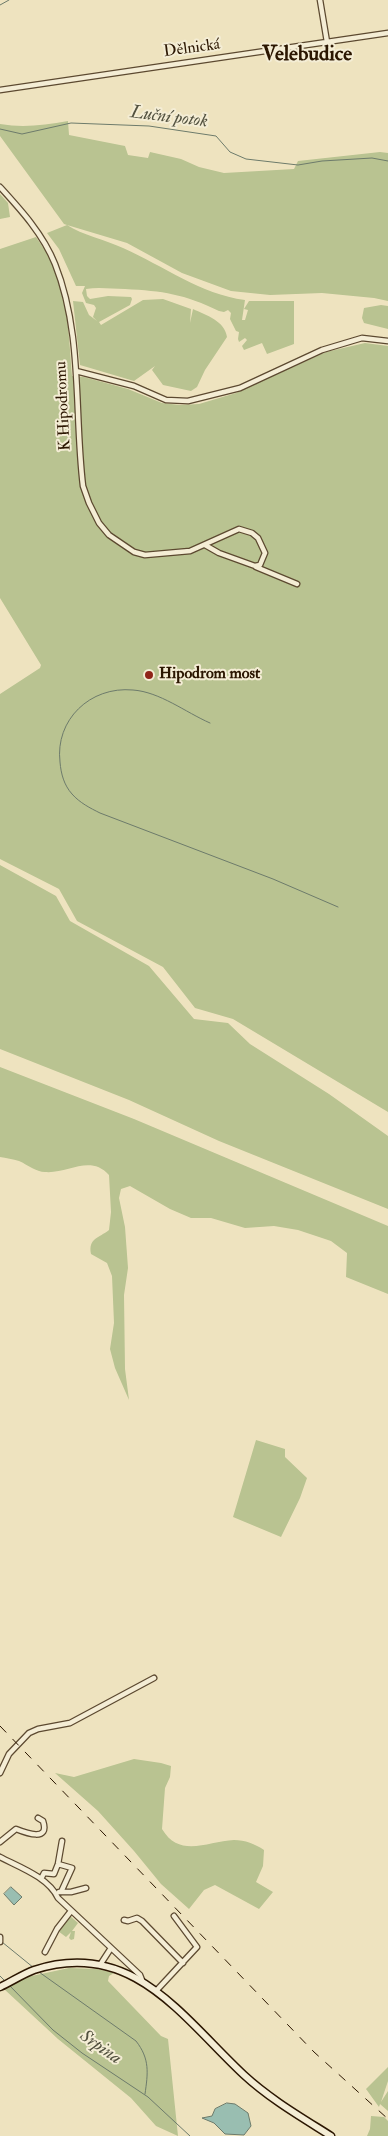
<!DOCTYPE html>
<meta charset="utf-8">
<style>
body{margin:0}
canvas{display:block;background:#eee3bf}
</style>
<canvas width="388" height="2136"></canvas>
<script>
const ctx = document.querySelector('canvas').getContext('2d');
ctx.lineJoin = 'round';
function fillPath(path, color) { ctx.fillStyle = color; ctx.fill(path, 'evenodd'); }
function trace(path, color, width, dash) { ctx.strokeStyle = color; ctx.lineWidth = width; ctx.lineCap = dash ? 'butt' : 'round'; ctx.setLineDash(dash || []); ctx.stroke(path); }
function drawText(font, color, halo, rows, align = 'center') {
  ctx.font = font + ' "IM FELL Double Pica",serif'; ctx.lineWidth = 4; ctx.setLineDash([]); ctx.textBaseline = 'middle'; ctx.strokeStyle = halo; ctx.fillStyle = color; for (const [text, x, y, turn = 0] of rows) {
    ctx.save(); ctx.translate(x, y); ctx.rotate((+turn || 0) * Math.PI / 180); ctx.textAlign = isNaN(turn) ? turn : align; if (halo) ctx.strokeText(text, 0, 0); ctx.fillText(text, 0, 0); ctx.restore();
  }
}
fillPath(new Path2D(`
 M68,121L69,135L125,146L128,155L148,158L150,152L181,159L199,167L224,173L294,169L298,161L380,152L388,153V301L374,298L322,293L270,295L231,291L182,273L127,243L67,225C82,235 106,240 123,248C164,266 200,294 245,300L242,320H245L248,310L244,309L249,301H294V344L267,354L262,343L244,350L242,346L247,340L245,338L239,342L238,339L239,332L236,331L230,319L231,313L228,310L224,312L219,311C184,294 163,291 125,289C112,289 99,287 86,289L87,296L90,299L108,296L131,297L132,299L130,305L99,322L101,325L143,300L163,299L191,309L190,323L193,309C206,315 225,321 227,337L205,370L197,387L191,391L163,385L152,370L155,366L134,381L80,365L73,301L83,302L89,315L97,321L93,317L96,308L94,305L86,303L82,293L85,286H76L59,249L47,233L67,225L64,224L0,136V124C24,128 44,125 68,121Z
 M0,194L8,203L10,217L0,219Z
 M36,237C41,245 47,252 51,260C68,295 69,338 72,376L84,377L128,389L162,403L180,405L199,404L236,393L326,352L365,343L388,346V1112L233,1019L195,1008L163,967L77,921L59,889L0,859V694L40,668L41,665L0,598V249Z
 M381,305L388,306V329L364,323L362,318L364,308Z
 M0,865L56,896L70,921L149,966L194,1019L228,1023L250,1044L329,1094L388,1136V1209L219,1141L129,1100L0,1049Z
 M0,1067L134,1119L388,1226V1294L346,1277L347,1253L331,1241L298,1230L274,1226L245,1228L211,1218H191L170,1209L130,1186L121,1189L119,1198L125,1227L128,1268L124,1295L125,1369L129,1400L115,1368L110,1349L114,1323L112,1276L107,1263L91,1254C88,1238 99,1238 109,1230L111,1212L109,1175C90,1154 68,1174 45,1172C36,1172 28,1165 19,1161C13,1159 6,1158 0,1157Z
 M256,1440L285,1449V1457L307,1478L300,1498L281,1537L233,1517Z
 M134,1759L161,1763L171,1766L170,1777L165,1788L162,1829C180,1859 208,1841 234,1840C245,1840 255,1844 264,1850L263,1866L256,1882L273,1892L259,1909L215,1885L204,1890L189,1909L161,1884L134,1851L98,1811L55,1773L74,1777Z
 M70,1916L78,1923L72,1931H75L74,1939L71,1940L69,1938L71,1932L66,1937L58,1931Z
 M69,1968L97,1969L114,1973L109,1976L108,1981L161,2036L168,2039L178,2136L156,2126L131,2098L58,2039L4,1989L27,1977Z
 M388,2067V2081L381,2102L388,2091V2111L380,2104L379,2107L366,2089Z
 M371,2116L384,2117L388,2121V2136H367L370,2129Z`), '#b9c391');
const water = new Path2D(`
 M11,1887L22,1897L14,1905L4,1894Z
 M227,2103L235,2104L248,2113L251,2126L244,2135L225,2134L214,2123L202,2118L212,2116L215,2109Z`);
fillPath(water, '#99beb1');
trace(water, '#6d7b6b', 1);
trace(new Path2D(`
 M0,5L9,0
 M0,129L22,134L71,123L149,126L216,136L230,152L246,159L298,165L322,161L372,158L388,161
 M210,723C185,712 160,692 133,690C90,686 55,720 60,762C61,774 64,785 72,794C80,803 90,808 100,813L273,879L338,907
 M2,1942L34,1968
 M39,1972L136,2041C150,2059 148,2073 145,2094
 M0,1976L6,1982
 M9,1985L53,2030L82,2053L148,2097L190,2136`), '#6d7b6b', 1);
const minor = new Path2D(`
 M320,0L327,42
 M0,90L388,33
 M0,187C21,210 43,234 55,264C83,334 74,412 83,486L89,503L99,523L109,535L134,552L145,555L190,551L239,529L252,533L258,538L265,553L260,565L255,566L219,553L205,545
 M76,371L134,386L166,400L188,401L240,388L322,350L362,338L388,341
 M256,567L297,584
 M0,1773L9,1754L29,1733L38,1729L70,1723L154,1678
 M0,1842L16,1829C26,1833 50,1842 43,1821L38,1818
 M0,1857C19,1867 48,1877 58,1898L140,1975L142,1980
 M58,1864L72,1868L61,1892
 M41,1879L44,1873L54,1874L58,1864L62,1841
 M59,1892H71L86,1888
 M124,1920L128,1921L137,1918L142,1921L183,1963
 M0,1937V1942
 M45,1952L57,1929L71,1911
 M100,1965L111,1948
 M156,1991L197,1947L174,1916`);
const secondary = new Path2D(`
 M0,1987C11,1982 23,1974 34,1970C132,1938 182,2017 244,2075C270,2099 301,2117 331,2136`);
trace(minor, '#5c4930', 7);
trace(secondary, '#2b1601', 9);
trace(minor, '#f4edd5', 4.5);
trace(secondary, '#f4edd5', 6);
trace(new Path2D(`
 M0,1726L314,2052L388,2119`), '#2b1601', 1, [9, 9]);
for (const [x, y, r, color] of [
 [149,675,5,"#8f2418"]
]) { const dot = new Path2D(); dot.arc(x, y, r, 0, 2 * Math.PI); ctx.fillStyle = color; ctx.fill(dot); trace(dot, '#f4edd5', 2); }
drawText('16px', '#2b1601', '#f4edd5', [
 ["Dělnická",192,49,-8],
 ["K Hipodromu",64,406,-93]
]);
drawText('bold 16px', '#2b1601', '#f4edd5', [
 ["Hipodrom most",159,675]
], 'left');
drawText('italic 18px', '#52513f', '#f4edd5', [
 ["Luční potok",169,118,7],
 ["Srpina",100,2048,35]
]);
drawText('bold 21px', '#2b1601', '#f4edd5', [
 ["Velebudice",307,55]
]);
</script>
